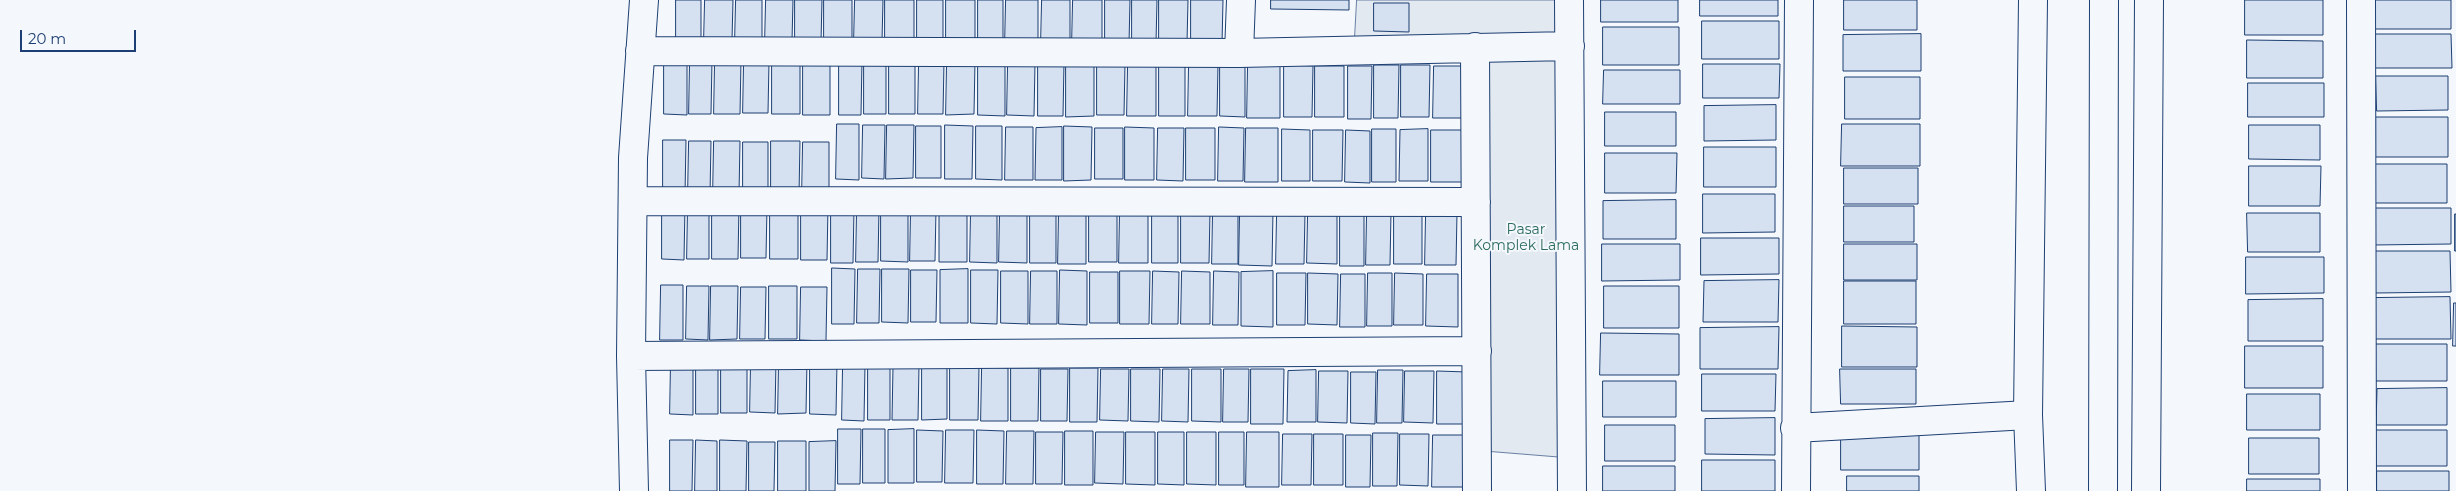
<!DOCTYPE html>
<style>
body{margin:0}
#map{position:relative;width:2456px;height:491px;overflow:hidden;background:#f4f7fb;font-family:Montserrat,sans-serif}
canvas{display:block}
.scale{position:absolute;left:20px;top:30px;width:116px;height:22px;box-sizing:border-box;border:2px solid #1d3f73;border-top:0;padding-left:6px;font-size:15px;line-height:18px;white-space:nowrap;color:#1d3f73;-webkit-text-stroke:4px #f4f7fb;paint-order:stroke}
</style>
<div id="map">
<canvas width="2456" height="491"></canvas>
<div class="scale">20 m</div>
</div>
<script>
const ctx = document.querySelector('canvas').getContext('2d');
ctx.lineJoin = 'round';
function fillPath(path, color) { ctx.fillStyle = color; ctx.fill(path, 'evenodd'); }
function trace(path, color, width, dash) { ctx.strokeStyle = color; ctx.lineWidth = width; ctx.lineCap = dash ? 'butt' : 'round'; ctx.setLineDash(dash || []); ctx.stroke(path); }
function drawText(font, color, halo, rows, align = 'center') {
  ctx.font = font + ' Montserrat,sans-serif'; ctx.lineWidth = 4; ctx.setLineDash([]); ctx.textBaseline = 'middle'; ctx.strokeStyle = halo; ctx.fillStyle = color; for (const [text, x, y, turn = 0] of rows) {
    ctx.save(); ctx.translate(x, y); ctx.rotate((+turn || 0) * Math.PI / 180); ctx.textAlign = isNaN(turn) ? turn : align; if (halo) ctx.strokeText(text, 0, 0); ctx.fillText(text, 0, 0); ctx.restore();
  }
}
const green = new Path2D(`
 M1357,0H1559V40L1355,37Z
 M1479,49L1570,53L1571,458L1484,451Z`);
fillPath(green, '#e3e9f0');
trace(green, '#687fa3', 1);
const building = new Path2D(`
 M676,0H701V40H676Z
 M705,0H733L732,40H704Z
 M736,0H762V41H735Z
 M766,0H793L792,41L765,42Z
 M795,0H822L821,42H795Z
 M824,0H852V42H824Z
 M855,0H883L882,41H854Z
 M885,0H914V42H885Z
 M917,0H943V42H917Z
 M946,0H975V42H946Z
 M978,0H1003V43H978Z
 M1006,0H1038V44H1005Z
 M1042,0H1070V42H1041Z
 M1073,0H1102V43H1072Z
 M1105,0H1130L1129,44H1105Z
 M1132,0H1157L1156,43H1132Z
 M1159,0H1188L1187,43H1159Z
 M1191,0H1223L1222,44H1191Z
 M1271,0H1349V10L1271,9Z
 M1601,0H1678V22H1601Z
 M1700,0H1778V16H1700Z
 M1844,0H1917V30H1844Z
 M2245,0H2323V35H2245Z
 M2375,0H2451V29H2375Z
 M1374,3H1409V32L1374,31Z
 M1702,21H1779V59H1702Z
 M1603,27H1679V65H1603Z
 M1921,34V71H1843V35Z
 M2375,34H2451L2452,68H2375Z
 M2247,40L2323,41V78H2247Z
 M664,59H687V115L664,114Z
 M690,60H712L711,114H689Z
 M715,60H741L740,114H714Z
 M772,60L800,61V114H772Z
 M839,60H862L861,115H839Z
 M744,61H769L768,113H743Z
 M803,61H830V115H803Z
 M864,61H886V114H864Z
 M889,61H915V114H889Z
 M947,61H975L974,114L946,115Z
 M919,62H944L943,114H918Z
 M978,62H1005V116L978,115Z
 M1066,62L1094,63V116L1066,117Z
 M1008,63H1035L1034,116L1007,115Z
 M1038,63H1064L1063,116H1038Z
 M1128,63H1156V116H1127Z
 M1159,63H1185V116H1159Z
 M1189,63L1218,64L1217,116H1188Z
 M1220,63L1245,64V117L1220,116Z
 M1097,64H1125L1124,115H1097Z
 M1248,64H1280V118H1247Z
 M1703,64H1780L1779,98H1703Z
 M1284,65L1313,66L1312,117H1284Z
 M1374,65H1399L1398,118H1374Z
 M1401,65H1430L1429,117H1401Z
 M1315,66H1344V117H1315Z
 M1348,66H1372L1371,119H1348Z
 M1434,66H1465L1464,118H1433Z
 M1604,70H1680V104H1603Z
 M2376,76H2448V110L2377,111Z
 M1845,77H1920V119H1845Z
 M2248,83H2324V117H2248Z
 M1776,105V140L1704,141V106Z
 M1605,112H1676V146H1605Z
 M2376,117H2448V157H2376Z
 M837,124H859V180L836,179Z
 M1842,124H1920V166H1841Z
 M863,125H885L884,179L862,178Z
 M887,125H914L913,178L886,179Z
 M945,125L973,126L972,179H945Z
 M2249,125H2320V160L2249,159Z
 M916,126H941V178H916Z
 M976,126H1002V180L976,179Z
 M1064,126L1092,127L1091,180L1064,181Z
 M1006,127H1033V180H1005Z
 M1062,127V180H1035L1036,128Z
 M1125,127L1154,128V180H1125Z
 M1219,127L1244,128L1243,181H1218Z
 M1095,128H1123V179H1095Z
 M1158,128H1184L1183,181L1157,180Z
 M1186,128H1215V180H1186Z
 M1246,128H1278V182H1245Z
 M1282,129L1310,130V181H1282Z
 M1372,129H1396V182H1372Z
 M1428,129V181H1399L1400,130Z
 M1313,130H1343L1342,181H1313Z
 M1346,130L1370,131V183L1345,182Z
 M1431,130H1462V182H1431Z
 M663,140H686L685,195H663Z
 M689,141H711L710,195L688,194Z
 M714,141H740L739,194L713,195Z
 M771,141H800L799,195L771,194Z
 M743,142H768V194H743Z
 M803,142H829V196L802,195Z
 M1704,147H1776V187H1704Z
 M1605,153H1677L1676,193H1605Z
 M2374,164H2447V203H2375Z
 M2249,166H2321L2320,206H2249Z
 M1844,168H1918V204H1844Z
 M1703,194H1775V232L1703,233Z
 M1676,200V239H1603V201Z
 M662,204H685L684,260L662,259Z
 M688,205H709V259H687Z
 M712,205H739L738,259H712Z
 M770,205L798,206V259H770Z
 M741,206H767L766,258H741Z
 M801,206H828L827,260H801Z
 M1844,206H1914V242H1844Z
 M831,207L854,208L853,263H831Z
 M857,208H879L878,262H856Z
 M881,208H908V262L881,261Z
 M967,208V262H939V209Z
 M2373,208H2451V244L2373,245Z
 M911,209H936L935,261H910Z
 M971,209H997V263L970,262Z
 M1059,209L1086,210V264H1058Z
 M1000,210H1027V263L999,262Z
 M1030,210H1056V263H1030Z
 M1120,210H1148V263H1119Z
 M1152,210L1178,211V263H1152Z
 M1181,210L1210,211L1209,263H1181Z
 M1213,210L1238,211V264H1212Z
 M1089,211H1117V262H1089Z
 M1240,211H1273L1272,266L1239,265Z
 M1277,212L1305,213L1304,264H1276Z
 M1367,212H1391L1390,265H1366Z
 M1394,212L1422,213V264H1394Z
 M1308,213H1337V264L1307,263Z
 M1340,213H1364V266H1340Z
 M1426,213H1457L1456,265H1425Z
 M2247,213H2320V252H2248Z
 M2455,214H2456V251H2455Z
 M1701,238H1779V274L1701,275Z
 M1602,244H1680V280L1602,281Z
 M1844,244H1917V280H1844Z
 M2375,251H2450L2451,292L2376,293Z
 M2246,257H2324V293L2246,294Z
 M832,268L855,269L854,324H832Z
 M858,269H880L879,323H857Z
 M882,269H909L908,323L882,322Z
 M968,269V323H940V270Z
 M911,270H937L936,322H911Z
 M971,270H998L997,324L971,323Z
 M1060,270L1087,271V325L1059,324Z
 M1001,271H1028V324L1001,323Z
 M1031,271H1057V324H1030Z
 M1120,271H1150L1149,324H1120Z
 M1153,271L1179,272L1178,324H1152Z
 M1182,271L1210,272V324H1181Z
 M1214,271L1239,272L1238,325H1213Z
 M1273,271V327L1241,326V272Z
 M1090,272H1118V323H1090Z
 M1277,273H1306L1305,325H1277Z
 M1308,273L1338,274L1337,325L1308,324Z
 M1368,273H1392V326H1367Z
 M1395,273L1423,274V325H1394Z
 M1341,274H1365V327H1340Z
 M1427,274H1458V327L1426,326Z
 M1779,280L1778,322H1703L1704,281Z
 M1844,281H1916V324H1844Z
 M661,285H683V340H660Z
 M687,286H709L708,340L686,339Z
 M711,286H738L737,339L710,340Z
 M769,286H797V339H769Z
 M1604,286H1679V328H1604Z
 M741,287H766L765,339H740Z
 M801,287H827L826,341L800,340Z
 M2450,297L2451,339H2372V298Z
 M2323,299V341H2248V300Z
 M2454,303H2456V346H2453Z
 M1842,326L1917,327V367H1842Z
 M1779,327L1778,369H1700V328Z
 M1601,333L1679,334V375H1600Z
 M2374,344H2447V381H2374Z
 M2245,346H2323V388H2245Z
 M671,359H693V415L670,414Z
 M696,360H718V414H696Z
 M721,360H747V413H721Z
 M779,360H807L806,413L778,414Z
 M751,361H776L775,413L750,412Z
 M810,361H837L836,415L810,414Z
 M843,365H865L864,421L842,420Z
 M868,366H890V420H868Z
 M919,366L918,420H892L893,367Z
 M950,366L979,367L978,420H950Z
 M922,367H947V419L922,420Z
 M982,367L1008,368V421H981Z
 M1011,368H1039L1038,421H1011Z
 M1070,368H1098L1097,422H1070Z
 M1041,369H1068L1067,421H1041Z
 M1101,369H1129L1128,421L1100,420Z
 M1131,369H1160L1159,422L1131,421Z
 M1163,369H1189L1188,422L1162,421Z
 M1192,369H1221V422L1192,421Z
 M1224,369H1249L1248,422H1223Z
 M1251,369H1284L1283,424H1251Z
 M1840,369H1916V404H1841Z
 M1316,370V422H1287L1288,371Z
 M1378,370H1403L1402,423H1377Z
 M1319,371H1348L1347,423L1318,422Z
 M1405,371H1434L1433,423L1404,422Z
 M1437,371L1468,372V424H1437Z
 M1351,372H1376L1375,424L1351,423Z
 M1702,374H1776L1775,411H1702Z
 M1603,381H1676V417H1603Z
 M2447,388V425H2376L2377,389Z
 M2247,394H2320V430H2247Z
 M1775,418V455L1705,454V419Z
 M1605,425H1675V461H1605Z
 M838,429H861L860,484H838Z
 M863,429H885V483H863Z
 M914,429V483H888V430Z
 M917,430L943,431L942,482H917Z
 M946,430H974L973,483H945Z
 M977,430L1004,431L1003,484H977Z
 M2375,430H2447V466H2374Z
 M1007,431H1034L1033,484H1006Z
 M1065,431H1093V485H1065Z
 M1036,432H1063L1062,484H1036Z
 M1096,432H1124L1123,484L1095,483Z
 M1126,432H1155V485L1126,484Z
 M1158,432H1184V485L1158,484Z
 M1187,432H1216V485L1187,484Z
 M1219,432H1244V485H1219Z
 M1247,432H1279V487H1246Z
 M1841,432H1919V470H1841Z
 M1373,433H1398L1397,486H1373Z
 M1283,434H1312L1311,485H1282Z
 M1314,434H1343V485H1314Z
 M1400,434H1429L1428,486L1400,485Z
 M1346,435H1371L1370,487H1346Z
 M1433,435H1464L1463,487H1432Z
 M2249,438H2319V474H2249Z
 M670,440H693L692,491H670Z
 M696,440L717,441V491H695Z
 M720,440L747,441L746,491H720Z
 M778,441H806V491H778Z
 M836,441L835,491H809V442Z
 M749,442H775L774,491H749Z
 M1702,460H1775V491H1702Z
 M1603,466H1675V491H1603Z
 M2377,471H2449V491H2377Z
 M1847,476H1919V491H1847Z
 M2247,479H2320V491H2247Z`);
fillPath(building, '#d5e0f0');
trace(building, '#1d3f73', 1);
const minor = new Path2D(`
 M1569,0L1572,491
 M2361,0L2362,491
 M1475,47L1477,491
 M640,51L1239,53L1570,46
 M1239,53L1241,0
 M634,201L1476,202
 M631,356L1477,351
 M1795,428L2028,415
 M634,491L631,356L633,158L644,0
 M1796,491L1799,0
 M2146,491L2149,0`);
const tertiary = new Path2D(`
 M2031,491L2028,415L2033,0
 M2103,491L2104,0`);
trace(minor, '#1d3f73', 30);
trace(tertiary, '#1d3f73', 30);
trace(minor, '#f4f7fb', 28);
trace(tertiary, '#f4f7fb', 28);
drawText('14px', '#2c6c60', '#f4f7fb', [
 ["Pasar",1526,230],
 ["Komplek Lama",1526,246]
]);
</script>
